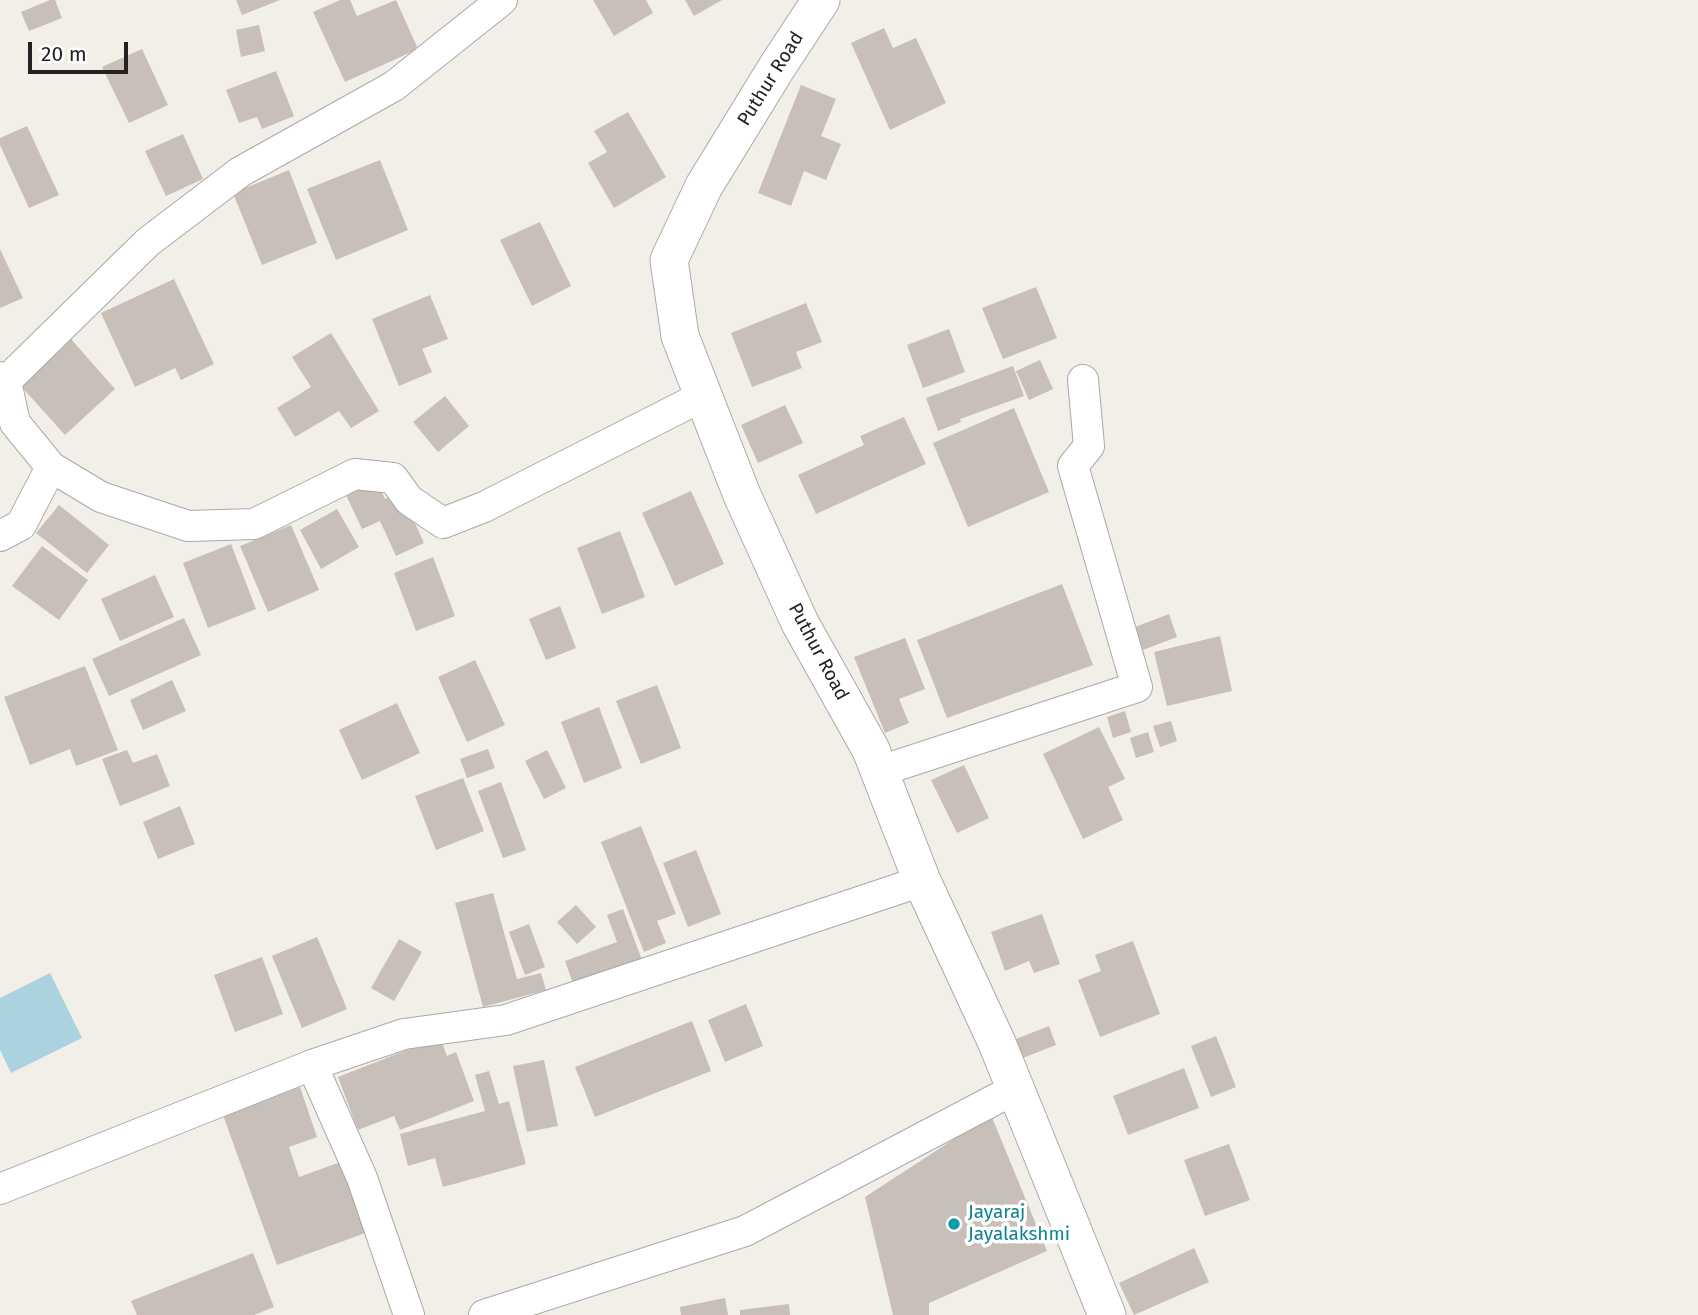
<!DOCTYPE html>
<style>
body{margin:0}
#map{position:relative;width:1698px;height:1315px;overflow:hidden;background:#f2efe9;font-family:"Fira Sans",sans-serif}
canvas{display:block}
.scale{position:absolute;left:28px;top:42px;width:100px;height:32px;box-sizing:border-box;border:4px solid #222;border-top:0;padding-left:9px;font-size:21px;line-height:24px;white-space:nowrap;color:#222;-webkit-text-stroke:5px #fff;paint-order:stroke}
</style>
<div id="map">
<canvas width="1698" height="1315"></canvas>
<div class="scale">20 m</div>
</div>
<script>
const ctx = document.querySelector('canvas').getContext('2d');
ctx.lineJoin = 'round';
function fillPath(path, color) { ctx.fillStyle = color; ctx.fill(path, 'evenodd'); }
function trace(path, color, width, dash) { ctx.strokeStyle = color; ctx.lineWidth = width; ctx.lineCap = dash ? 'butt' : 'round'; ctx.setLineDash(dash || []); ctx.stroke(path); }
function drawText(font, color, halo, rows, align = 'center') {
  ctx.font = font + ' "Fira Sans",sans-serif'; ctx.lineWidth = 7; ctx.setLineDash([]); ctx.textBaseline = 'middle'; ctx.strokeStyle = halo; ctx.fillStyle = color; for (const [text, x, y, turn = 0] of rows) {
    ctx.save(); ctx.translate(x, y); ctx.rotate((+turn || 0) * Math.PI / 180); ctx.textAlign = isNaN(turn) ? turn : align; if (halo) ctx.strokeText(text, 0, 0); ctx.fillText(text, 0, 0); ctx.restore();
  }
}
fillPath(new Path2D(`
 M50,973L82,1038L11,1073L0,1050V998Z`), '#aad3df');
fillPath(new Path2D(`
 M50,0H55L62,18L29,31L21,12Z
 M236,0H280L242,15Z
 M340,0H350L357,16L396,0L418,49L345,82L313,12Z
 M593,0H646L653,13L614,36Z
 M685,0H722L694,16Z
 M259,25L265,51L241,57L236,30Z
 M884,28L893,48L916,38L946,103L890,130L851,43Z
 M142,49L168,105L129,123L102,67Z
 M276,71L294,116L262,129L257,117L239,123L226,90Z
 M801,85L836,99L821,136L841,144L826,180L804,171L791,206L758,193Z
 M628,112L666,177L614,208L588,163L607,152L594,131Z
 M27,126L59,195L29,208L0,145V138Z
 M183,134L203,179L166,196L145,151Z
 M380,160L408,230L336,260L307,189Z
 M289,170L317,243L262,265L233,193Z
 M540,222L571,286L532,306L500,240Z
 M0,249L23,298L0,308Z
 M174,279L214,364L181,380L175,368L135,387L101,313Z
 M1036,287L1057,338L1003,359L982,308Z
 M430,295L448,339L422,349L432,372L399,386L372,319Z
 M806,303L822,342L796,352L802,368L752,387L731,333Z
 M949,329L965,372L923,388L907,345Z
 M331,333L379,411L351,428L339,411L295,437L277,408L311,387L292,357Z
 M71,339L115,389L65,435L20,385Z
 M1040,360L1053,389L1029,400L1016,371Z
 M1013,366L1024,396L960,419L961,422L938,431L926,398Z
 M445,396L469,426L438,452L413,422Z
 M785,405L803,443L758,463L741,425Z
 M1014,408L1049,492L968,527L933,443Z
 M904,417L926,464L816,514L798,475L864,445L860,436Z
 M377,481L385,499L401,492L424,543L396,556L380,521L362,529L346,495Z
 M691,491L724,564L675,586L642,513Z
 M59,505L109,545L87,573L36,533Z
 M337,509L359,547L321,569L300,530Z
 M291,525L319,590L268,612L240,546Z
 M620,531L645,597L602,614L577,548Z
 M231,544L256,609L208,628L183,563Z
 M42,546L88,580L59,620L12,586Z
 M433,557L455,616L416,631L394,573Z
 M155,575L174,617L120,641L101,599Z
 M1062,584L1093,665L947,718L917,640Z
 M560,606L576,648L546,660L529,619Z
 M1169,614L1177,637L1143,650L1135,627Z
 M184,618L201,655L109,696L92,659Z
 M1220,636L1232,691L1167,706L1154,652Z
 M905,638L925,689L899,699L909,723L885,733L854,657Z
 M475,660L505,725L467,742L438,677Z
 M85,666L118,750L76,766L70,749L30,765L4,697Z
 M172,680L186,711L143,730L130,700Z
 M657,685L681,748L641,764L616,701Z
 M397,703L420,753L362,780L339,730Z
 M599,707L622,768L584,783L561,722Z
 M1125,711L1131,732L1113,738L1107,717Z
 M1171,721L1177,741L1160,747L1153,726Z
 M1099,727L1125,779L1108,787L1123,820L1083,839L1043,754Z
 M1148,732L1154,752L1136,758L1130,738Z
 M488,749L495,768L467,778L460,759Z
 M127,750L133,763L157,754L170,786L120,806L102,759Z
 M547,750L566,788L544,799L525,761Z
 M964,765L989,818L957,833L931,780Z
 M463,778L484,831L436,850L415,796Z
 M501,782L526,850L503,858L478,791Z
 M180,806L195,844L158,859L143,822Z
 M641,826L676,914L657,921L666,943L644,952L601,842Z
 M696,850L721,914L688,927L663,863Z
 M493,893L517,979L541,973L546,990L483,1007L455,903Z
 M576,905L596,927L577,944L557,922Z
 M623,909L642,960L574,986L565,961L617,942L607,915Z
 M1042,914L1060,964L1034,973L1029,961L1005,971L991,932Z
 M529,924L545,967L525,975L509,932Z
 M317,937L347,1009L302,1028L272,956Z
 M399,939L422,952L394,1001L371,988Z
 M1133,941L1160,1014L1100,1037L1078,980L1101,971L1095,955Z
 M262,957L283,1014L235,1032L214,975Z
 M746,1004L763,1046L725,1062L708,1020Z
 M692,1021L711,1071L595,1117L575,1067Z
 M1049,1026L1056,1045L1015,1061L1008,1042Z
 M1216,1036L1236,1087L1211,1097L1191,1046Z
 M440,1037L447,1056L456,1052L474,1101L400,1130L394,1116L358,1130L338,1077Z
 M544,1060L558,1126L527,1132L513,1066Z
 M1184,1068L1199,1108L1128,1135L1113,1096Z
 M489,1071L499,1104L509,1101L526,1164L443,1187L435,1158L408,1166L400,1134L485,1111L475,1075Z
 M300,1087L317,1137L289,1147L299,1177L346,1160L371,1231L277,1265L223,1115Z
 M991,1115L1047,1251L929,1303V1315H893L865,1197Z
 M1229,1144L1250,1200L1205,1216L1184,1160Z
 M1194,1248L1209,1282L1134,1315L1119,1283Z
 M253,1253L274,1307L254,1315H137L131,1301Z
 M725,1298L728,1315H681L680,1307Z
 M789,1304L790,1315H740V1310Z`), '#c7bfb8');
const minor = new Path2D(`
 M0,377L6,381L148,242L240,172L394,86L502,0
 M6,381L15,423L51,467L101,497L188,526L254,524L355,474L393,478L409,500L443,523L484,507L703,396
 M0,536L21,525L51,467
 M880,771L1137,687L1073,466L1089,446L1083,380
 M312,1065L362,1178L409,1315
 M0,1189L312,1065L404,1034L506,1020L922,881
 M484,1315L745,1231L1015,1089`);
const tertiary = new Path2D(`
 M821,0L777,67L704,186L669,260L680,336L742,495L800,623L871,750L922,881L997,1043L1107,1315`);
trace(minor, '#a9a9a9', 32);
trace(tertiary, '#a9a9a9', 39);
trace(minor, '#fff', 30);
trace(tertiary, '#fff', 37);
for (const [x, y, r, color] of [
 [954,1224,7,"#0f9aa8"]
]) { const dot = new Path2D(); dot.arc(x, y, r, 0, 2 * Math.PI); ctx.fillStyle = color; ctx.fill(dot); trace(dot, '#fff', 2.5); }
drawText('19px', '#222', '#fff', [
 ["Puthur Road",771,79,-58],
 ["Puthur Road",818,652,62]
]);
drawText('19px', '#0d838f', '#fff', [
 ["Jayaraj",968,1213],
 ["Jayalakshmi",968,1235]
], 'left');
</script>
